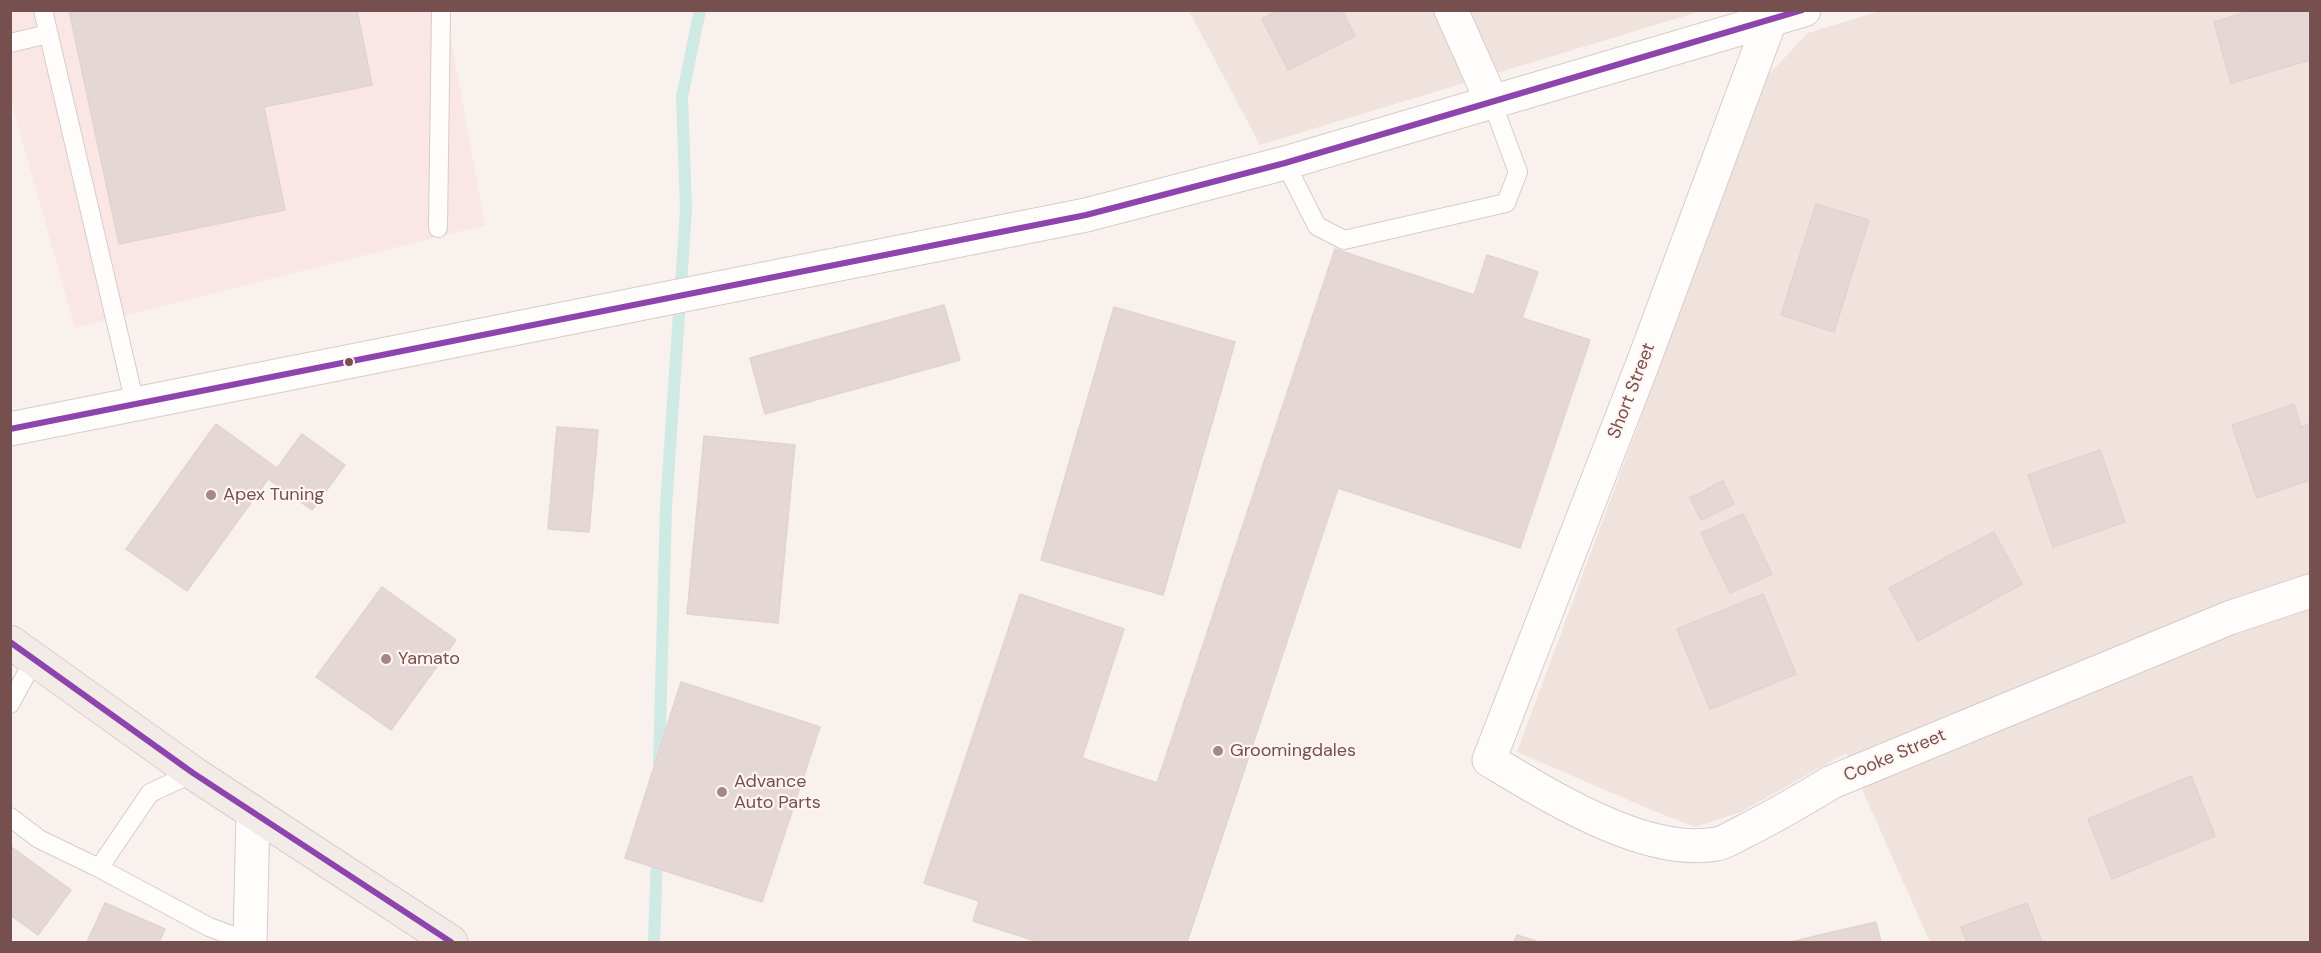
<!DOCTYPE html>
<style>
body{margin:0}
#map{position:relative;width:2321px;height:953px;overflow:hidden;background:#f8f1ee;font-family:"DM Sans",sans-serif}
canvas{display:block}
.frame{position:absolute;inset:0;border:12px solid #76504e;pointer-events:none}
</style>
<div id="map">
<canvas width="2321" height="953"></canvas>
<div class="frame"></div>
</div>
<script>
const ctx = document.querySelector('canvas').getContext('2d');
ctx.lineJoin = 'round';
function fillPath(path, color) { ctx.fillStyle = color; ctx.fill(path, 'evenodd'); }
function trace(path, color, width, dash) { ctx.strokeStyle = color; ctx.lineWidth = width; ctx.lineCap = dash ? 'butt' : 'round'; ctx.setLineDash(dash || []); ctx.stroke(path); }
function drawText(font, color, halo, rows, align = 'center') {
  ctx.font = font + ' "DM Sans",sans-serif'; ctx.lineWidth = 4.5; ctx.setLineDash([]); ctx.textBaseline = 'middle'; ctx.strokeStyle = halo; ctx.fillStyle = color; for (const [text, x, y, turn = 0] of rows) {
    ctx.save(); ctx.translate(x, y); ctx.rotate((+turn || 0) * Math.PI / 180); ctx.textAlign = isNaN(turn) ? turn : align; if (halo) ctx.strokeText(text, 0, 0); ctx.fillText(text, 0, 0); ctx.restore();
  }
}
fillPath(new Path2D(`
 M1883,10L2310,11V942H1930L1846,753L1741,812L1695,827L1647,808L1517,752L1768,75L1808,33Z
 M1189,11H1701L1260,145Z`), '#f0e2dc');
fillPath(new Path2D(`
 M10,11H446L485,225L75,328L11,101Z`), '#fae7e5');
trace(new Path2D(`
 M659,764L666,507L686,210L682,97L700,10
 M654,942L657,854`), '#cfe9e4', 12);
const building = new Path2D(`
 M69,10H357L372,85L264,107L285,210L119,244Z
 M1279,10H1342L1355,36L1288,70L1262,19Z
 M2253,10H2310V60L2231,83L2214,22Z
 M1816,204L1869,220L1834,332L1781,315Z
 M1335,249L1474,295L1487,255L1538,272L1522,318L1590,340L1520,548L1338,488L1187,942H1039L973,921L979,901L924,883L1020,594L1124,629L1082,758L1157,783Z
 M944,305L960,360L765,414L750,358Z
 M1114,307L1235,342L1163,595L1041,560Z
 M2294,404L2301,427L2310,424V480L2257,498L2232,425Z
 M216,424L277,468L302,434L345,465L312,510L268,479L187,591L126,549Z
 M557,427L598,430L589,532L548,529Z
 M704,436L795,445L778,623L687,614Z
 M2100,450L2125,522L2053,547L2028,475Z
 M1723,481L1734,504L1701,520L1690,498Z
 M1743,514L1772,574L1730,593L1701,533Z
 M1994,532L2022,584L1918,641L1889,588Z
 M382,587L456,640L391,730L316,677Z
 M1763,594L1796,674L1710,709L1677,629Z
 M681,682L820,727L762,902L625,858Z
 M2191,776L2215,836L2112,879L2088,819Z
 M10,846L71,890L38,935L10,915Z
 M105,903L165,929L159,942H87Z
 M2027,903L2042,942H1967L1961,927Z
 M1876,922L1881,942H1790Z
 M1517,935L1539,942H1514Z`);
fillPath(building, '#e5d7d5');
trace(building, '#e1d3d0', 1.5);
const service = new Path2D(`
 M43,10L135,404
 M10,43L48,34
 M1285,163L1317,226L1344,240L1506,203L1518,172L1492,102
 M438,228L441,10
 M10,704L34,660
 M193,773L150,793L99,868L209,927L250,942
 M10,817L39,839L99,868`);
const minor = new Path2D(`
 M1451,10L1492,102
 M1770,21L1643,363L1489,760C1548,795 1645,857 1716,844C1724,843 1733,837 1741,833C1772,818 1802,800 1832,782L2229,618L2310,591
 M10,429L1086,215L1285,163L1804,10
 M250,942L253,814`);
const primary = new Path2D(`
 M10,642L193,773L451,942`);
trace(service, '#d6ccca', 20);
trace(minor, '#d6ccca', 35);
trace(primary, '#d9cdcb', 35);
trace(service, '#fefdfc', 18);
trace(minor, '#fefdfc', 33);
trace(primary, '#f2ebe7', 33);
trace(new Path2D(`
 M10,429L1086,215L1285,163L1802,10
 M10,642L193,773L451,942`), '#8e44ad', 6);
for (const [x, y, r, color] of [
 [349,362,5,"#76504e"],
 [211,495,6,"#a48886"],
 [386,659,6,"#a48886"],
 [1218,751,6,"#a48886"],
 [722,792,6,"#a48886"]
]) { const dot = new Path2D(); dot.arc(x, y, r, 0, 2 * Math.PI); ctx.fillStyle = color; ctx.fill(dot); trace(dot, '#fef5f1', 2); }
drawText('18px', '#76504e', '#fef5f1', [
 ["Short Street",1632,391,-69],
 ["Cooke Street",1895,756,-23]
]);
drawText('18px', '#76504e', '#fef5f1', [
 ["Apex Tuning",223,495],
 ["Yamato",398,659],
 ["Groomingdales",1230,751],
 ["Advance",734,782],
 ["Auto Parts",734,803]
], 'left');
</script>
